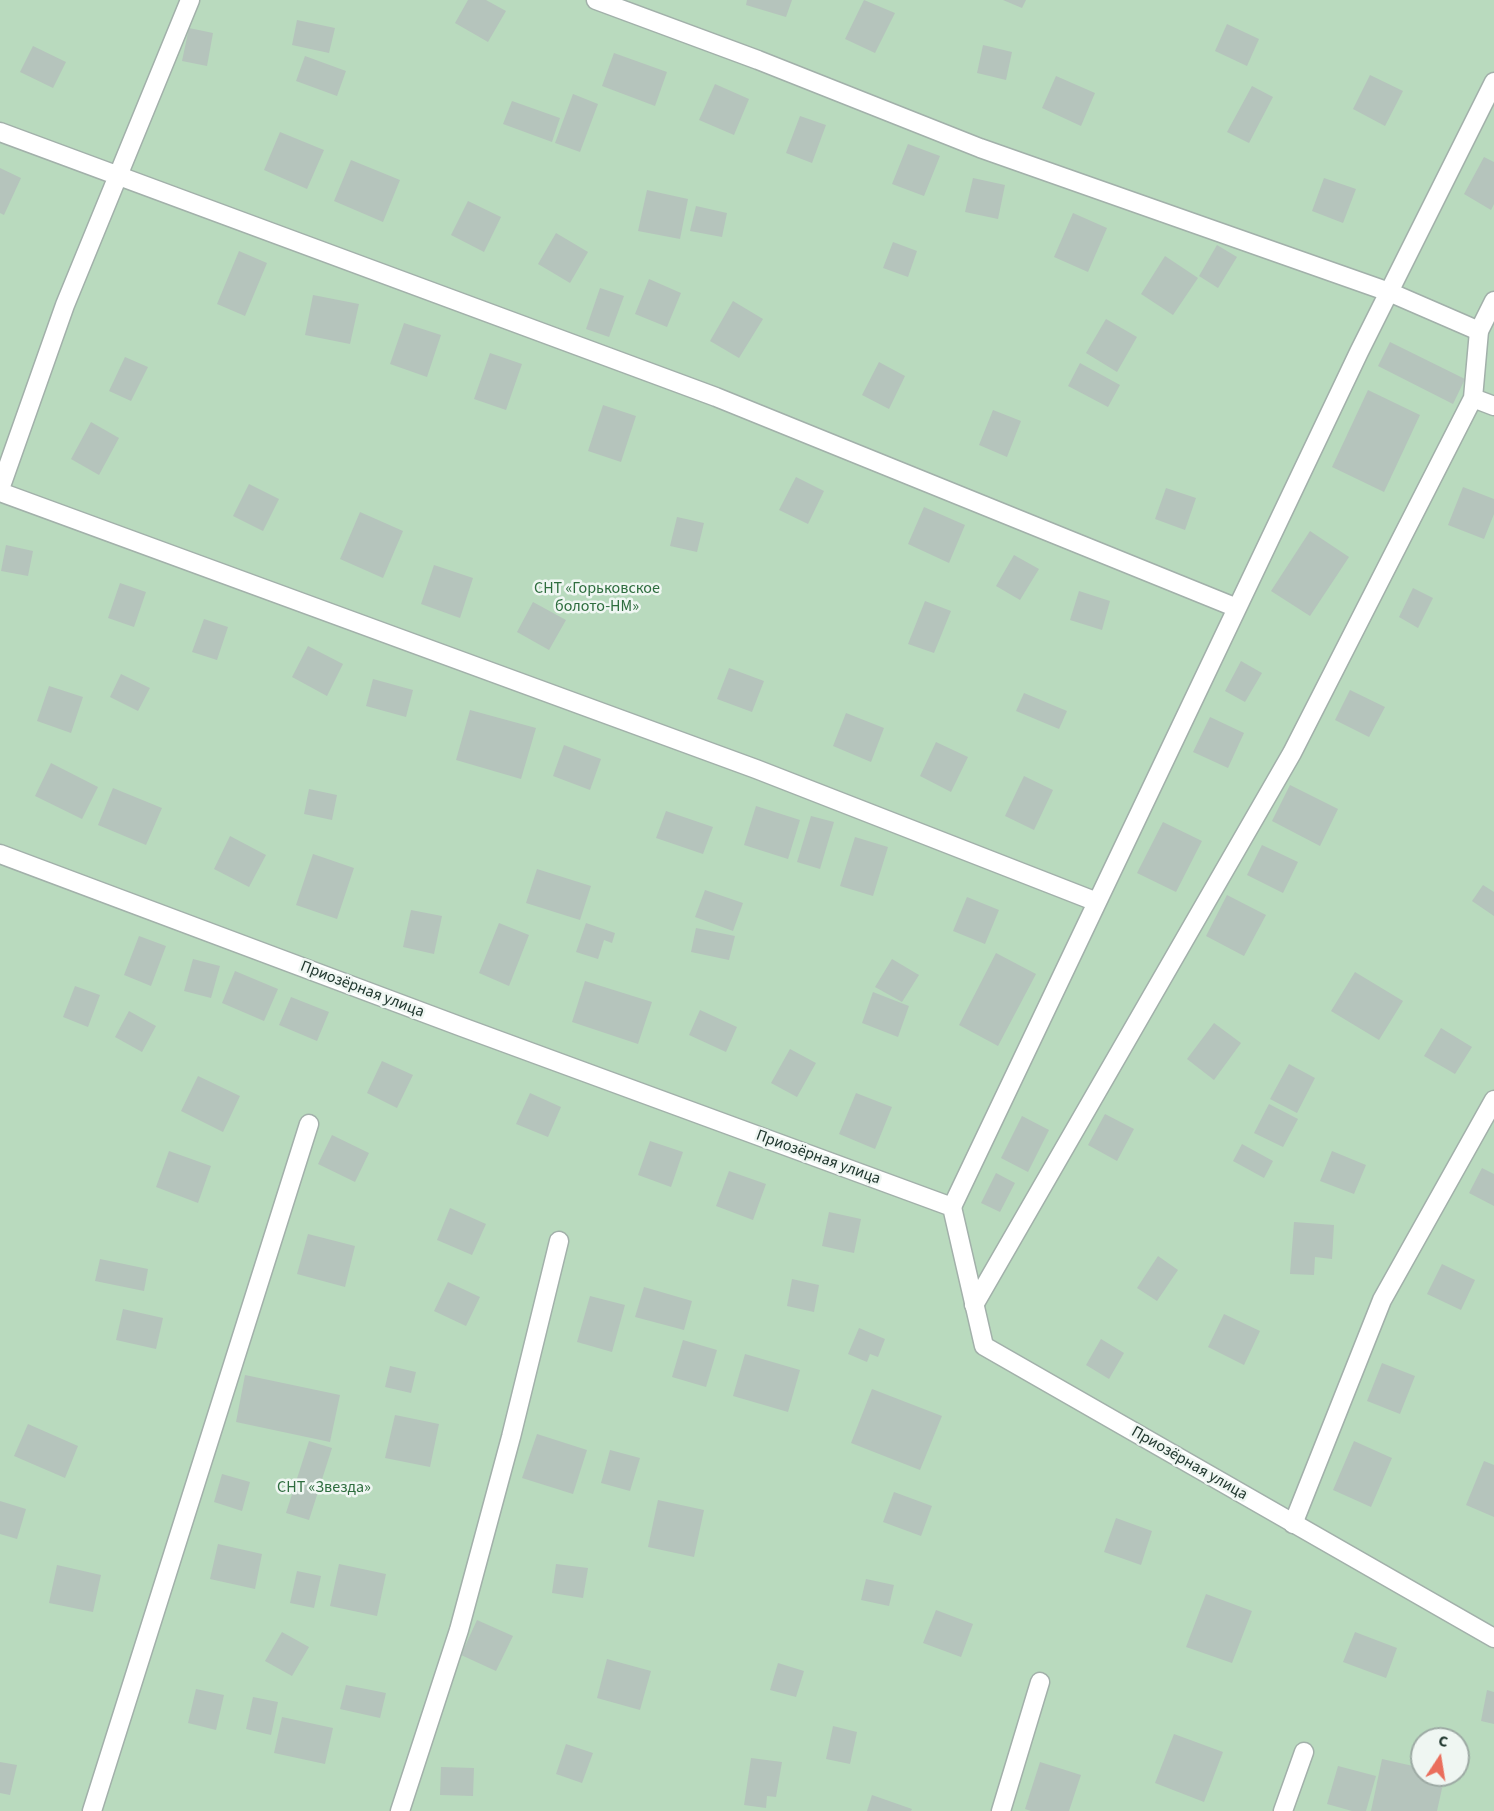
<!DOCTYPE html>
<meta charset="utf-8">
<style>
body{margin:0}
#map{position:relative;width:1494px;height:1811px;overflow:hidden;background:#dfe9e4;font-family:"Source Sans 3",sans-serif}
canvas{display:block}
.north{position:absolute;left:1410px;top:1727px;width:60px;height:60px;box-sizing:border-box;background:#eff6f2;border:2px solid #9daaa4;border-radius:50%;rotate:12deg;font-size:16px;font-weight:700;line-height:24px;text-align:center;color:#21382f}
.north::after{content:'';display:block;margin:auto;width:21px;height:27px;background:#ea6e5c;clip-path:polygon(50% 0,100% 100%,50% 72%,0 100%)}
</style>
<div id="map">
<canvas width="1494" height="1811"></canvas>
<div class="north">С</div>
</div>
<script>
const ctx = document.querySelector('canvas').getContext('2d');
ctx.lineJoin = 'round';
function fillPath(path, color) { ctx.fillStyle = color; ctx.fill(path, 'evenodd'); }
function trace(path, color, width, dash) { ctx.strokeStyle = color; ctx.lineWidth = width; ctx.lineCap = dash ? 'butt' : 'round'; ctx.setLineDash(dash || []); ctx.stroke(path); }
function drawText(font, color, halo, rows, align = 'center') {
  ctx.font = font + ' "Source Sans 3",sans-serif'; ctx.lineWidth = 5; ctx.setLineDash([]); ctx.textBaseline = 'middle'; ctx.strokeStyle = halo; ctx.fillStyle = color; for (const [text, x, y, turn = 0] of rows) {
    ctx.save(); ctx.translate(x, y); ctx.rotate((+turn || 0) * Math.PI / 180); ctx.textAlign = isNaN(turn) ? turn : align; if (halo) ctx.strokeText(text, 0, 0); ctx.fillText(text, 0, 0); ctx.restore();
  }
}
fillPath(new Path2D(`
 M0,0H1494V1811H0ZM1422,1739H1458V1775H1422Z`), '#b9dabe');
fillPath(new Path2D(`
 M468,0H486L506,11L488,42L455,23Z
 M747,0H792L786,17L746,5Z
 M864,0L895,13L875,53L845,39Z
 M1003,0H1026L1022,8Z
 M297,20L335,28L329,53L292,45Z
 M1227,24L1259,39L1247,66L1215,51Z
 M189,28L213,33L207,66L182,61Z
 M983,45L1012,52L1006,80L977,73Z
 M33,46L66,62L53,88L20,72Z
 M614,53L667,72L655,106L602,86Z
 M305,56L346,71L337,96L296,81Z
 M1370,75L1403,91L1385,126L1353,109Z
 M1056,76L1095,93L1081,126L1042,108Z
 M715,84L749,99L734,135L699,120Z
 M1252,86L1273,97L1249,143L1227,132Z
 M573,94L598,104L580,152L555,143Z
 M512,101L560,118L552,142L503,124Z
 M800,116L826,125L812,163L786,153Z
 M280,132L324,150L307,189L264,170Z
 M908,144L940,156L924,196L892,184Z
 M1484,157L1494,162V204L1491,210L1464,194Z
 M351,160L400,180L383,222L334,201Z
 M0,168L21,178L4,215L0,213Z
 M973,178L1005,185L998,219L965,212Z
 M1324,178L1356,189L1343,223L1312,211Z
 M647,190L688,199L680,239L638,231Z
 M468,201L501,217L484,252L451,235Z
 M696,206L727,213L722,237L690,231Z
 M1073,213L1107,228L1088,272L1054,257Z
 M556,233L588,252L570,283L538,264Z
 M893,242L917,251L908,277L883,268Z
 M1217,245L1237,257L1218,288L1199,276Z
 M239,251L267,263L245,316L217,304Z
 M1165,256L1198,278L1173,315L1141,294Z
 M649,279L681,293L667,327L635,314Z
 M600,288L624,296L609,337L586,329Z
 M313,295L359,304L350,344L305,335Z
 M733,301L763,319L739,358L710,341Z
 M1106,319L1137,337L1117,372L1086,353Z
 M404,323L441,335L427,377L390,364Z
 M1390,342L1465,379L1453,404L1378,366Z
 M490,353L522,364L506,410L474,399Z
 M125,357L148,367L131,401L109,391Z
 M879,362L905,376L889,409L862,395Z
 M1080,363L1120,385L1108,407L1068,386Z
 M1368,390L1420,415L1384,492L1332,467Z
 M603,405L636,416L621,462L588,451Z
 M993,410L1021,421L1007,457L979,445Z
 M91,422L119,438L99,475L71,459Z
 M796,477L824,491L808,524L779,510Z
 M249,484L279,499L263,531L233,516Z
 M1463,487L1494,499V514L1484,539L1448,525Z
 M1166,488L1196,498L1185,530L1155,519Z
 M924,507L965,525L949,563L908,544Z
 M360,512L403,531L383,578L340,559Z
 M677,517L704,523L697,552L670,546Z
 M1310,531L1349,557L1310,616L1271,591Z
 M6,545L33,551L28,576L1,571Z
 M1014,555L1039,569L1020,600L996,586Z
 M434,565L473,578L460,618L421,604Z
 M120,583L146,592L134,627L108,618Z
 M1413,588L1433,598L1418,628L1399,617Z
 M1079,591L1110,601L1102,630L1070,620Z
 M925,601L951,611L934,653L908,644Z
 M533,602L566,620L549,650L517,632Z
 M204,619L228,627L217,660L192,652Z
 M308,646L343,664L327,696L292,677Z
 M1241,661L1262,673L1245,702L1225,691Z
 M729,668L764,681L752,712L717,699Z
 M121,674L150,688L138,711L110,697Z
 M373,679L413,690L406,717L366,706Z
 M49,686L83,697L71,733L37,721Z
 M1350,690L1385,707L1369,737L1335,720Z
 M1024,693L1067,711L1059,729L1016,711Z
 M470,710L536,728L521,779L456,760Z
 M846,713L884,728L871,762L833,746Z
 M1210,717L1244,733L1228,768L1193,752Z
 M936,742L968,757L951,792L920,776Z
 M564,745L601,759L590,790L553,776Z
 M51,763L98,787L82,819L35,796Z
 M1024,776L1053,790L1034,830L1005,816Z
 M1290,785L1338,809L1320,846L1272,821Z
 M113,788L162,808L146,845L98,825Z
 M309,789L337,795L332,820L304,814Z
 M756,806L800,820L788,859L744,845Z
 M666,811L713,827L703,854L656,838Z
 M811,816L834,822L820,869L797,862Z
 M1163,822L1202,841L1176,892L1137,873Z
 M230,836L266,855L249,887L214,869Z
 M855,837L888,847L873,896L840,886Z
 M1262,845L1298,862L1283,893L1247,875Z
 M313,854L354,868L337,919L296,905Z
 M537,869L591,886L580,920L526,903Z
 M1483,885L1494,892V916L1472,901Z
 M705,890L743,903L733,931L695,917Z
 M1227,895L1266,915L1244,956L1206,936Z
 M967,897L999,910L985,944L953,931Z
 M411,910L442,916L434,954L403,947Z
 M499,923L529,935L509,986L479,973Z
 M586,923L615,933L612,943L604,940L598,959L576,952Z
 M696,928L735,936L729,960L691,952Z
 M139,936L166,946L151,986L124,975Z
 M996,953L1036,974L998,1046L959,1025Z
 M193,959L220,966L211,998L184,991Z
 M892,959L919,975L902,1002L875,987Z
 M235,971L278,989L264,1021L222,1003Z
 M1355,972L1403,1001L1379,1040L1331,1011Z
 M585,981L652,1002L638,1044L572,1022Z
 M75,986L100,995L88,1027L63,1017Z
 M873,992L909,1006L898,1037L862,1023Z
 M291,997L329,1012L317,1041L279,1025Z
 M700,1010L737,1027L726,1052L689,1035Z
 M129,1011L156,1026L142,1052L115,1037Z
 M1214,1023L1241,1043L1214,1080L1187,1059Z
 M1441,1028L1472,1047L1455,1074L1424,1056Z
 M790,1049L816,1063L797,1097L771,1083Z
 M382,1061L413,1075L397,1108L367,1093Z
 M1289,1064L1315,1078L1297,1113L1270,1099Z
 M198,1076L240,1096L223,1132L181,1111Z
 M530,1093L561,1107L548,1137L516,1124Z
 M856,1093L892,1107L875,1149L839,1134Z
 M1269,1104L1298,1119L1283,1147L1254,1133Z
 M1105,1114L1134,1129L1117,1161L1088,1145Z
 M1022,1116L1049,1130L1028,1172L1001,1158Z
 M332,1135L369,1153L355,1182L318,1164Z
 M650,1141L683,1152L671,1187L638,1175Z
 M1242,1144L1273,1161L1264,1178L1233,1161Z
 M169,1151L211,1166L198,1203L156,1187Z
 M1332,1151L1366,1165L1354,1194L1320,1181Z
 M1482,1168L1494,1174V1206L1469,1193Z
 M729,1171L766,1184L753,1220L716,1206Z
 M996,1173L1015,1183L1000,1212L981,1203Z
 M450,1208L486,1224L472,1255L437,1240Z
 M829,1212L861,1219L854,1253L822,1246Z
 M1294,1222L1334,1225L1332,1259L1315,1257L1314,1275L1290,1274Z
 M308,1234L355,1246L345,1287L297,1274Z
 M1158,1256L1178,1270L1157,1301L1137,1288Z
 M100,1259L148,1269L144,1291L95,1281Z
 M1442,1264L1475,1280L1461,1310L1427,1294Z
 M792,1279L819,1285L814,1312L787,1306Z
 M448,1282L480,1297L466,1326L434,1311Z
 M644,1287L692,1301L684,1330L635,1317Z
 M590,1296L625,1305L612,1352L577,1342Z
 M123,1309L163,1318L156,1349L116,1340Z
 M1224,1314L1260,1331L1244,1365L1208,1347Z
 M859,1328L885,1339L878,1357L870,1354L867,1362L848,1354Z
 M1101,1339L1124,1353L1109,1379L1086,1365Z
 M683,1340L717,1350L706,1387L672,1377Z
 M745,1354L800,1370L788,1412L733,1396Z
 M1382,1363L1415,1376L1400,1414L1367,1401Z
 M390,1366L416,1372L411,1393L385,1387Z
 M245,1375L340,1395L330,1442L236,1422Z
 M872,1389L942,1416L920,1470L851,1443Z
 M395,1415L439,1424L430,1467L385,1458Z
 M28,1424L78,1446L65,1478L14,1456Z
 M537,1434L587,1450L573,1494L522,1478Z
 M309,1441L332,1448L309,1520L286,1513Z
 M1354,1441L1392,1458L1371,1507L1333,1490Z
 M610,1450L640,1458L630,1491L601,1483Z
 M1484,1461L1494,1465V1517L1466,1505Z
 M222,1474L250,1482L242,1511L214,1502Z
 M894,1492L932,1506L921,1536L883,1522Z
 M658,1500L704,1510L694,1557L648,1547Z
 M0,1501L26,1509L17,1539L0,1534Z
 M1116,1518L1152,1531L1141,1565L1104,1552Z
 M218,1544L262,1554L255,1589L210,1579Z
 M339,1564L386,1574L377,1616L330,1606Z
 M556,1564L588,1568L583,1598L552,1593Z
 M57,1565L101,1575L93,1612L49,1603Z
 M297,1571L321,1576L314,1608L290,1603Z
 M866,1579L894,1585L889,1606L861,1600Z
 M1206,1594L1252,1611L1232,1663L1186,1647Z
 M936,1610L973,1624L961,1657L923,1643Z
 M477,1620L513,1636L496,1671L461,1655Z
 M282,1632L309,1647L292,1676L265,1661Z
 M1355,1632L1397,1648L1386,1678L1343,1662Z
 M607,1659L651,1671L640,1710L597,1698Z
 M778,1663L804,1671L796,1697L770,1690Z
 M346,1685L386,1693L380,1718L340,1709Z
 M196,1689L224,1695L216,1730L188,1723Z
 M1487,1690L1494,1692V1724L1481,1721Z
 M253,1697L278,1702L271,1735L246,1729Z
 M282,1717L333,1728L325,1764L274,1753Z
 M833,1726L857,1732L850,1764L826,1759Z
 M1174,1734L1223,1752L1204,1802L1155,1783Z
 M566,1744L593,1753L582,1783L556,1774Z
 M751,1758L782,1762L776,1797L767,1796L766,1808L744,1805Z
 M1382,1759L1422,1768V1775H1445L1437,1811H1371Z
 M0,1762L17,1765L10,1795L0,1793Z
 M1040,1762L1081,1775L1069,1811H1031L1025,1809Z
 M1338,1766L1376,1776L1366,1811H1352L1327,1804Z
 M441,1767L474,1768L473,1796L440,1795Z
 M872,1795L912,1809L911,1811H867Z`), '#b5c4bc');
const service = new Path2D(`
 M596,0L758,60L980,148L1389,292
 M0,132L716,397L1237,608
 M1473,398L1494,406
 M0,489L65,305L190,0
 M0,492L756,769L1097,902
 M952,1207L1359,352L1494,82
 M974,1305L1292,753L1473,398L1479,331L1494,301
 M1293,1524L1382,1300L1494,1100
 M92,1811L309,1124
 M400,1811L459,1630L511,1437L559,1241
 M1001,1811L1040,1682
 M1283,1811L1304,1752`);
const minor = new Path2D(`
 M1389,292L1479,331
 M0,854L462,1027L952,1207L984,1346L1494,1638`);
trace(service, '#a2b0aa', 21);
trace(minor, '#a2b0aa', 21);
trace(service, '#fff', 18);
trace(minor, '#fff', 18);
drawText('16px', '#2e6d3e', '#eff6f2', [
 ["СНТ «Горьковское",597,589],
 ["болото-НМ»",597,607],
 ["СНТ «Звезда»",324,1488]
]);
drawText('16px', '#21382f', '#eff6f2', [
 ["Приозёрная улица",362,990,21],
 ["Приозёрная улица",818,1158,20],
 ["Приозёрная улица",1189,1464,30]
]);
</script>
